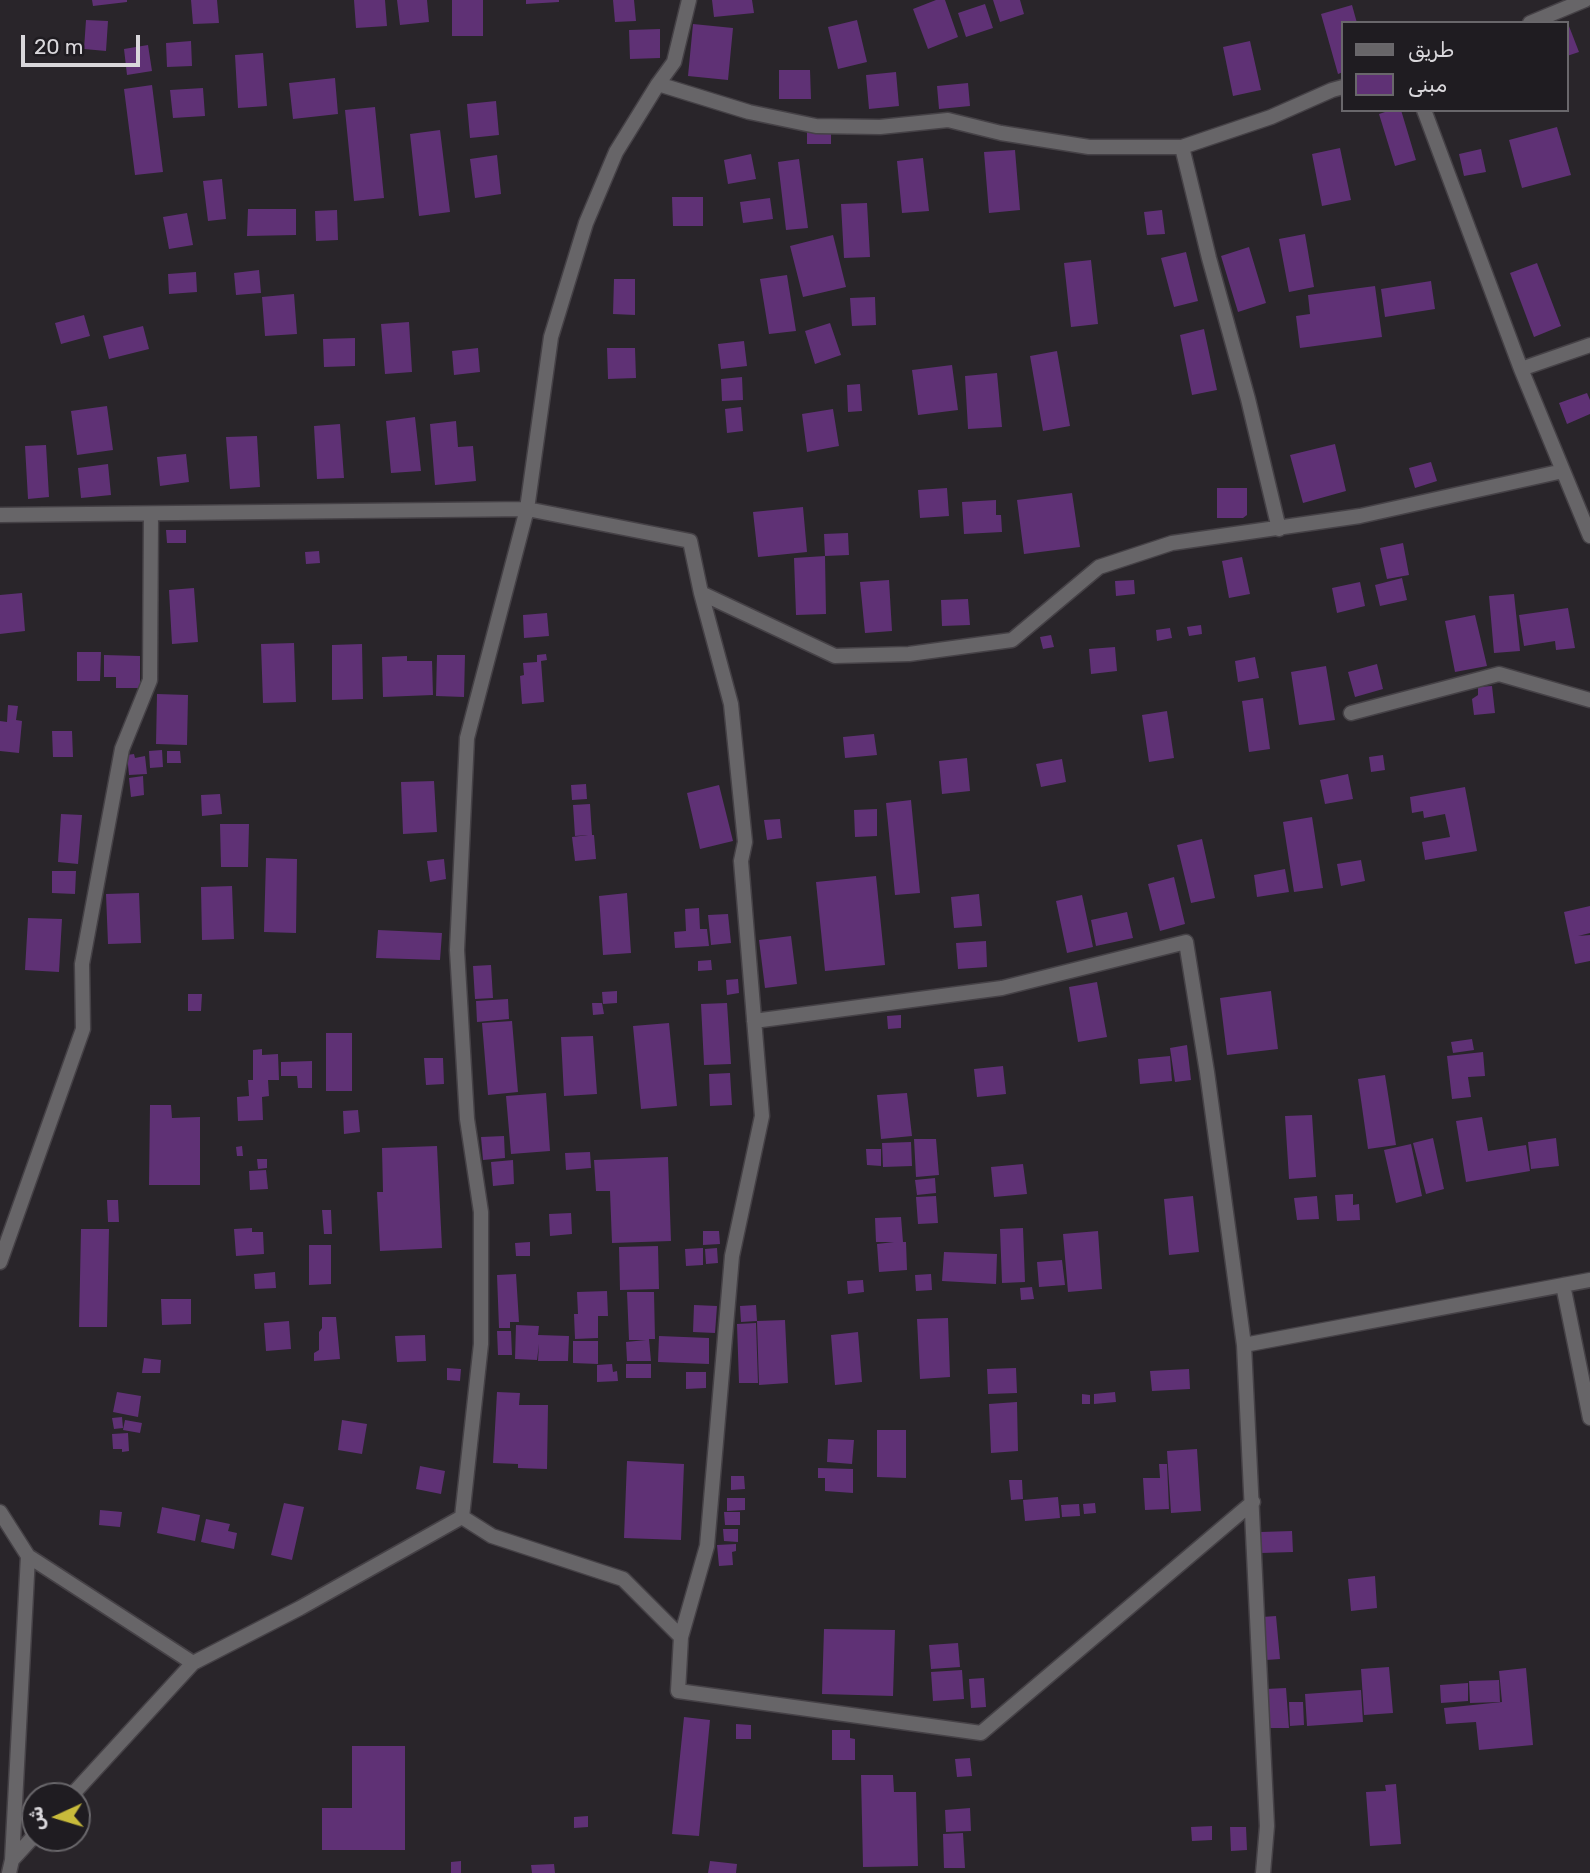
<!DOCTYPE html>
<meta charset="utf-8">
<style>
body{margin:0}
#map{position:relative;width:1590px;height:1873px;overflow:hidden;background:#29252a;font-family:Rubik,"Noto Naskh Arabic",sans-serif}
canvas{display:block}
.legend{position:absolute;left:1341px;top:21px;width:228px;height:91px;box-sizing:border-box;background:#1f1c21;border:2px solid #69676b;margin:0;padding:9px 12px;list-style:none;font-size:21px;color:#d9d7db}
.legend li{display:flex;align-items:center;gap:14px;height:35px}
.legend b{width:35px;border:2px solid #69676b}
.north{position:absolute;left:21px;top:1782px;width:70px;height:70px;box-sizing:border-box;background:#1f1c21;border:2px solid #69676b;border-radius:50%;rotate:266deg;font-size:19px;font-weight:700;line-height:28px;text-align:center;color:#d9d7db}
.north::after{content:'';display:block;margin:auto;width:24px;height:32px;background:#c8bb3b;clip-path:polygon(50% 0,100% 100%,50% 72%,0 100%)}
.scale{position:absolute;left:21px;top:35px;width:119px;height:32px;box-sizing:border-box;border:4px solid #d9d7db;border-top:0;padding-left:9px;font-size:21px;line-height:24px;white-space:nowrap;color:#d9d7db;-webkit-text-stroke:5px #1f1c21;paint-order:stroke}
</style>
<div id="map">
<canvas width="1590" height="1873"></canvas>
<ul class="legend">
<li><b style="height:9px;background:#676568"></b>طريق</li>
<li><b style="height:19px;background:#5f3175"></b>مبنى</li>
</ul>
<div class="north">ش</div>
<div class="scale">20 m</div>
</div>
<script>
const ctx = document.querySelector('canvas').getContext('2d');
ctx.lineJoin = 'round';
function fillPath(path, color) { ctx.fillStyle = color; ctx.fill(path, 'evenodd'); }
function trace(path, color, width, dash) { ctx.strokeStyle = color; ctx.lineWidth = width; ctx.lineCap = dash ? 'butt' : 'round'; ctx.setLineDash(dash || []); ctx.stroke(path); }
fillPath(new Path2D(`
 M92,0H127V2L93,6Z
 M191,0H217L219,23L193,24Z
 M354,0H385L387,26L356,28Z
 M397,0H427L429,22L400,25Z
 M452,0H483V36H452Z
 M526,0H559V2L526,4Z
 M613,0H634L636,21L615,22Z
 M712,0H752L754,13L714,17Z
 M936,0H945L958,37L928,49L913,9Z
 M993,0H1020L1024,14L1000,22Z
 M985,4L993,28L966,37L958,13Z
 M1352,5L1357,23H1343V72L1338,74L1321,14Z
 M86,20L108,21L106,51L84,49Z
 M857,20L867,62L838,69L828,27Z
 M1567,21L1579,52L1567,56Z
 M693,24L733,28L728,80L688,76Z
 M660,29V58L630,59L629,30Z
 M191,41L192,66L167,67L166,43Z
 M1250,41L1261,90L1233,96L1223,47Z
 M148,45L152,71L127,75L124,49Z
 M263,53L267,106L238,108L235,55Z
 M779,70H810L811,99H779Z
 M896,72L899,106L869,109L866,75Z
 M335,78L338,114L293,119L289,83Z
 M968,83L970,106L939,109L937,86Z
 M152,85L163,172L135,175L124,89Z
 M203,88L205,116L173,118L170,90Z
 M496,101L499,135L470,138L467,104Z
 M375,107L384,198L354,201L345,110Z
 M1391,110H1401L1416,160L1395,166L1379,114Z
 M1557,127L1571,175L1522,188L1509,140Z
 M440,130L450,212L419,216L410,134Z
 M807,132H831V144H807Z
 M1340,148L1351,200L1322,206L1312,154Z
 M1481,149L1486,172L1464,176L1459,154Z
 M1015,150L1020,210L989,213L984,152Z
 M751,154L756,179L728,184L724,160Z
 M497,155L501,194L475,198L470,159Z
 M923,158L929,211L902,213L897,161Z
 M799,159L808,228L786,230L778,162Z
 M222,179L226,219L208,221L203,181Z
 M672,197H703V226H673Z
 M770,198L773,219L743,223L740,202Z
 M867,203L870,257L844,258L841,204Z
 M248,209H296V235L247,236Z
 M337,210L338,240L316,241L315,211Z
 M1162,210L1165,234L1147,235L1144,212Z
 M187,213L193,245L169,249L163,217Z
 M1305,234L1314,287L1289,292L1279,239Z
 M833,235L846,287L803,297L790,246Z
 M1249,247L1266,303L1238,312L1221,256Z
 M1186,252L1198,301L1174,307L1161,258Z
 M1091,260L1098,324L1071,327L1064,263Z
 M1537,263L1561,326L1534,337L1510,273Z
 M259,270L261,293L236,295L234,273Z
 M196,272L197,292L169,294L168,274Z
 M787,275L796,331L769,334L760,279Z
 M614,279H635V315L613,314Z
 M1431,281L1435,309L1385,317L1381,289Z
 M1375,286L1382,337L1300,348L1296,316L1310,314L1308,295Z
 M294,294L297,334L265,336L262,297Z
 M875,297L876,325L852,326L850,298Z
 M84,315L90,336L61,344L55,323Z
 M409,322L412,372L385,374L381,324Z
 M830,323L841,355L815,364L805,331Z
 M143,326L149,349L109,359L103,336Z
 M1204,329L1217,390L1192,395L1180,335Z
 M355,338V366L324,367L323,339Z
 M744,341L747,366L721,369L718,344Z
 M478,348L480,372L454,375L452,351Z
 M607,348H635L636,378L608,379Z
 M1057,351L1070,426L1043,431L1030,356Z
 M952,365L958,410L918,415L912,370Z
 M997,373L1002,427L968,429L965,376Z
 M742,377L743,400L722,401L721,379Z
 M860,384L862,411L848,412L847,385Z
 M1587,393L1590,400V414L1567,424L1559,403Z
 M107,406L113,450L77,455L71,411Z
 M741,407L743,431L727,433L725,409Z
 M833,409L839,446L807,452L802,414Z
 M415,417L421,471L391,473L386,421Z
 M456,421L458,447L473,446L476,481L435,485L430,424Z
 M340,424L344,478L317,479L314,426Z
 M257,436L260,487L230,489L226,437Z
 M1335,444L1346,491L1303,503L1290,455Z
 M46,445L49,497L28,499L25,446Z
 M186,454L189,482L160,486L157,457Z
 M1431,462L1437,481L1415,488L1409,468Z
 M108,464L111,495L81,498L78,468Z
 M947,488L949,516L920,518L918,490Z
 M1217,488H1247V515L1243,518H1217Z
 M1072,493L1080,547L1024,554L1017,500Z
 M996,500V515H1001L1002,532L964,534L962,502Z
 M803,507L807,552L758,557L753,512Z
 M166,530H186V543H167Z
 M848,533L849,555L825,556L826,614L796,615L794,558L825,556L824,534Z
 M1403,543L1409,575L1387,579L1380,548Z
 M319,551L320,563L306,564L305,552Z
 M1242,557L1250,594L1229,598L1222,561Z
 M1402,578L1407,600L1380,606L1375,585Z
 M889,580L892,631L865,633L860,582Z
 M1134,580L1135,594L1116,596L1115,581Z
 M1360,582L1365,606L1337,613L1332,588Z
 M194,588L198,642L172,644L169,590Z
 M22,593L25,631L0,634V595Z
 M1514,594L1520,651L1494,653L1489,596Z
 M968,599L970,625L942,626L941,600Z
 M1568,608L1575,648L1556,650L1555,641L1524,646L1519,615Z
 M547,613L549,636L524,638L523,615Z
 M1475,615L1487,666L1455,672L1445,621Z
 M1201,625L1202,634L1189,636L1187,627Z
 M1170,628L1172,638L1157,641L1156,630Z
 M1051,635L1054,647L1043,649L1040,637Z
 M294,643L296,702L263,703L261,644Z
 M362,644L363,699L332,700V645Z
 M1115,647L1117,671L1091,674L1089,649Z
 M77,652H101L100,681H77Z
 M546,654L547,660L541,661L544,702L522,704L520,676L524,675L523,663L537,662V655Z
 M104,655L140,656V688H116V677H104Z
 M437,655H465L464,697L436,696Z
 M407,656V661H432L433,695L383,697L382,657Z
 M1255,657L1259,678L1238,682L1235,661Z
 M1377,664L1383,689L1355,697L1348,672Z
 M1326,666L1335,720L1299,725L1291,672Z
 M1492,686L1495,713L1474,715L1472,699L1478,695V687Z
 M157,694L188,695L187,745L156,744Z
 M1263,698L1270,749L1249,752L1242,701Z
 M8,705L18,706L16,720L22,721L19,753L0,751V721L7,722Z
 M1167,711L1174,758L1149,762L1142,715Z
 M52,731H72L73,757H53Z
 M874,734L877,755L845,758L843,737Z
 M162,750L163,767L150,768L149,751Z
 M167,751H180L181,763H167Z
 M134,754L135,758L145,756L147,774L129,775L127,755Z
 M1383,755L1385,770L1371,772L1369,757Z
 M967,758L970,791L942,794L939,761Z
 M1062,759L1066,782L1041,787L1036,764Z
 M1348,774L1353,799L1325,804L1320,780Z
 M143,776L144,795L131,797L129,778Z
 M434,781L437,832L403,834L401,782Z
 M586,784L587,799L572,800L571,785Z
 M719,785L733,841L700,849L687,793Z
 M1465,787L1477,851L1425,860L1422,842L1450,837L1445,814L1424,818L1423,811L1412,813L1410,797Z
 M220,794L222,814L202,816L201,795Z
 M911,800L920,893L895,895L886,803Z
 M590,804L592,835H594L596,859L575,861L572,837L588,835L575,836L573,805Z
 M877,809V836L855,837L854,810Z
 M61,814L82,815L78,864L58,862Z
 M1312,817L1323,888L1294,892L1283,822Z
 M780,819L782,838L767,840L764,820Z
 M220,824H249L248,867H221Z
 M1202,839L1215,898L1191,903L1177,845Z
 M266,858L297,859L296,933L264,932Z
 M444,859L446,879L430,882L427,861Z
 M1361,860L1365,881L1341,886L1337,864Z
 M1285,869L1289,892L1257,897L1254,875Z
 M52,871H76L75,894L52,893Z
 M876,876L885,965L825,971L816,882Z
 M1174,877L1185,924L1160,931L1148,884Z
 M232,886L234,939L202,940L201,887Z
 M139,893L141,943L108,944L106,894Z
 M627,893L631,953L603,955L599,896Z
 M979,894L982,926L954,928L951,897Z
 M1082,895L1093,947L1067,953L1056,901Z
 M1590,906V933L1578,936L1590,935V961L1575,964L1564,912Z
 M699,908L700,929H707L709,946L675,948L674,932L686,931L685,909Z
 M1127,912L1133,938L1096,946L1091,920Z
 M728,914L731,943L711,945L708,915Z
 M28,918L62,919L59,972L25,970Z
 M378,930L442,933L440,960L376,958Z
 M791,936L797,984L765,988L759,940Z
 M986,941L987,967L958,969L956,943Z
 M711,960L712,970L698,971V961Z
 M491,965L493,998L475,999L473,966Z
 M738,979L739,993L727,995L726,980Z
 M1097,982L1107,1037L1078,1042L1069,987Z
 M617,991V1003L603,1004L602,992Z
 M1271,991L1278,1049L1227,1055L1220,998Z
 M188,994H202L201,1011H188Z
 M508,999L509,1019L477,1022L476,1001Z
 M592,1003H602L604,1014L593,1015Z
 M727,1003L731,1064L704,1065L701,1004Z
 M901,1015V1028L888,1029L887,1016Z
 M512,1021L518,1092L488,1095L482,1023Z
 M669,1023L677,1106L641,1109L633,1026Z
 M326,1033H352V1091H326Z
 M593,1036L597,1094L564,1096L561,1037Z
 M1472,1039L1474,1050L1453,1053L1451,1042Z
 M1187,1045L1191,1080L1175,1082L1170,1048Z
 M262,1049V1055L278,1054L279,1080H268L269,1096L262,1097L263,1120L238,1121L237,1097L249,1096L248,1080H253V1050Z
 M1483,1052L1485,1076L1468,1077L1471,1097L1452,1099L1447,1056Z
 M1170,1056L1172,1081L1140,1084L1138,1059Z
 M424,1058H443L444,1084L426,1085Z
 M312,1061V1088H298L297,1076H281V1062Z
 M1003,1066L1006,1094L977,1097L974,1069Z
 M730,1073L732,1105L710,1106L709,1074Z
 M1385,1075L1396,1145L1368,1149L1358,1079Z
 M546,1093L550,1151L511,1154L506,1096Z
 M907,1093L912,1136L881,1139L877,1095Z
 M150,1105H171L172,1118L200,1117V1185H149Z
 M358,1110L360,1132L344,1134L343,1111Z
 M1312,1115L1316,1177L1289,1179L1285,1116Z
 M1482,1117L1488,1151L1526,1145L1530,1171L1466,1182L1456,1121Z
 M504,1136L505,1158L483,1160L481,1137Z
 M1433,1138L1444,1189L1426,1194L1413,1143Z
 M1556,1138L1559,1166L1531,1169L1528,1142Z
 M914,1139H936L939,1175L916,1177Z
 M911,1142L912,1166L883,1167L882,1143Z
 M1411,1144L1422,1196L1396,1203L1384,1150Z
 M242,1146L243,1156H237L236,1147Z
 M437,1146L442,1248L380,1251L377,1192H383L382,1148Z
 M866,1149H881V1166L867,1165Z
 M590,1152L591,1168L566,1170L565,1153Z
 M668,1157L671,1241L612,1243L610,1191H596L594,1160Z
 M257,1159H267V1168L258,1169Z
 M513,1160L514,1184L493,1186L491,1162Z
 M1023,1164L1027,1194L994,1197L991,1167Z
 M266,1170L268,1189L250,1190L249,1171Z
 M935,1178L936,1193L917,1195L915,1180Z
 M1353,1194V1205L1359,1204L1360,1220L1337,1221L1335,1195Z
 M936,1196L938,1223L918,1224L916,1197Z
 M1193,1196L1199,1252L1169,1255L1164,1199Z
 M1317,1196L1319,1219L1297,1220L1294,1198Z
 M107,1200H118L119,1222H108Z
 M322,1210H331L332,1234H324Z
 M571,1213L572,1234L550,1236L549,1214Z
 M901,1217L903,1242H906L907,1270L879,1272L877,1244L894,1242H876L875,1218Z
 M252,1228V1232H263L264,1254L236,1256L234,1229Z
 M1023,1228L1025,1282L1002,1283L1000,1229Z
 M81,1229H109L107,1327H79Z
 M703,1231H719L720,1244L703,1245Z
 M1098,1231L1102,1289L1068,1292L1063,1234Z
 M530,1242V1256H516L515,1243Z
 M309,1245H331V1284L309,1285Z
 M658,1246L659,1289L620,1290L619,1247Z
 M703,1248V1265L686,1266L685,1249Z
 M717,1248L718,1263L706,1264L705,1249Z
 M944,1252L997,1254L996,1284L942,1281Z
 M1062,1260L1065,1285L1039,1287L1037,1262Z
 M275,1272L276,1288L255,1289L254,1274Z
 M516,1274L519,1322H510V1328H499L497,1275Z
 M931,1274L932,1290L916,1291L915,1275Z
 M863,1280L864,1292L848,1294L847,1281Z
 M1032,1287L1034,1299L1021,1300L1020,1288Z
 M607,1291L608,1316H598V1338L575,1339L574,1314H578L577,1292Z
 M627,1292H654L655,1339H649L651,1361H627L626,1342L646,1340H629Z
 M161,1299H191V1324L162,1325Z
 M694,1305L717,1306L715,1333L693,1332Z
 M756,1305L757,1321L741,1322L740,1306Z
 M322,1317H336L340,1359L314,1361V1353L319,1350V1332L322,1328Z
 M948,1318L950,1377L920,1379L917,1319Z
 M785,1320L788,1383L759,1385L757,1321Z
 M289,1321L291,1349L266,1351L264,1323Z
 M756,1323L758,1383H739L737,1324Z
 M516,1325L539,1326L538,1335L569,1336L568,1361H538L539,1344L537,1360L515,1359Z
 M497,1331H511L512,1355H498Z
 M858,1332L862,1382L835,1385L831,1335Z
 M425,1335L426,1361L397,1362L395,1336Z
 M659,1336L709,1338V1364L658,1362Z
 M573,1341H598V1364L573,1363Z
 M144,1358L161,1360L160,1373H142Z
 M612,1364L613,1372L617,1371L618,1381L597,1382V1365Z
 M626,1364H651V1378H626Z
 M447,1368L461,1369L460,1381L447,1380Z
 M1016,1368L1017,1393L988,1394L987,1369Z
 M1189,1369L1190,1389L1152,1391L1150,1371Z
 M686,1372H706V1388L686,1389Z
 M117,1392L141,1396L138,1417L113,1412Z
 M497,1392L520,1393L519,1405H548L547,1469L518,1468V1464L493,1463Z
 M1115,1392L1116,1402L1094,1404V1394Z
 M1082,1394L1090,1395V1404H1082Z
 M1017,1402L1018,1451L991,1453L989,1404Z
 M122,1417L123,1428L114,1429L112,1418Z
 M125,1420L142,1423L140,1433L123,1430Z
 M342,1420L367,1424L362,1454L338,1450Z
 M877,1430H906V1478L877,1477Z
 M128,1433L129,1451L122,1452V1449H113L112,1434Z
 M828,1439L854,1440L852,1464L827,1462Z
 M1197,1449L1201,1511L1171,1513L1167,1451Z
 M627,1461L684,1464L681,1540L624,1538Z
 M1159,1464H1167L1169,1509L1145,1510L1143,1478H1160Z
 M420,1466L445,1471L441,1494L416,1489Z
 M818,1468L853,1469V1493L825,1491V1478H818Z
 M731,1476H744L745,1489L731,1490Z
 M1009,1480H1022L1023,1499L1011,1500Z
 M1058,1497L1060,1518L1025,1521L1023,1500Z
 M727,1498H745V1510L727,1511Z
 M284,1503L304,1507L292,1560L271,1555Z
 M1095,1503L1096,1513L1084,1514L1083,1504Z
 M1079,1504L1080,1516L1062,1517L1061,1505Z
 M162,1507L200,1515L195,1541L157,1533Z
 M100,1510L122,1512L120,1527L99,1525Z
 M724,1512H740V1525H725Z
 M206,1519L230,1524L228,1531L237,1533L234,1549L201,1542Z
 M723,1529H738V1542L724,1541Z
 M1292,1531L1293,1552L1261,1553V1532Z
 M736,1544V1551L732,1552L733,1565L719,1566L717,1545Z
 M1375,1576L1377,1608L1351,1611L1348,1579Z
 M1276,1616L1280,1659L1266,1660L1262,1617Z
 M824,1629L895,1630L893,1696L822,1694Z
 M958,1643L960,1667L931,1669L929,1645Z
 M1389,1667L1393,1713L1364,1715L1361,1669Z
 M1526,1668L1533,1745L1479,1750L1476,1722L1446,1724L1444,1708L1502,1702L1499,1671Z
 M962,1670L964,1699L933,1701L931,1672Z
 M984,1678L986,1707L971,1708L969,1679Z
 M1499,1680L1500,1702L1470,1703L1469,1681Z
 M1468,1683V1701L1441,1703L1440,1685Z
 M1286,1688L1289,1728H1269L1266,1689Z
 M1361,1690L1363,1722L1307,1726L1305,1694Z
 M1289,1702H1303L1304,1725L1290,1726Z
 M684,1717L710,1720L699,1836L672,1834Z
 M736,1724L751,1725V1739H736Z
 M832,1730H850V1738L855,1739V1760H832Z
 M352,1746H405V1850H322V1808H352Z
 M970,1758L972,1776L957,1777L955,1759Z
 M861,1775H893L894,1792H916L918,1866L863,1867Z
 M1396,1784L1401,1844L1370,1846L1366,1792L1386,1791L1385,1785Z
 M970,1808L971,1831L946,1832L945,1810Z
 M588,1816V1827L574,1828V1817Z
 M1212,1826V1840L1192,1841L1191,1827Z
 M1230,1827H1246L1247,1850L1231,1851Z
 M963,1833L965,1868H944L943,1834Z
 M461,1861V1873H451V1862Z
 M710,1861L737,1864L736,1873H708Z
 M554,1864L555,1873H532L531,1865Z`), '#5f3175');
const street = new Path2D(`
 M1530,23L1585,0
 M658,84L749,112L816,126L880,127L948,120L1001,133L1089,147H1182
 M1424,110L1521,369L1590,536
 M1521,369L1590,345
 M0,515L527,509L690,541L701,593L835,656L909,654L1012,640L1099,567L1172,543L1360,516L1563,471
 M1279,529L1248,399L1209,258L1182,147L1271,117L1332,90L1343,87
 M1351,713L1499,674L1590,700
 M754,1021L1002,988L1186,942L1207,1072L1244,1345L1267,1826L1263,1873
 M0,1262L83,1029L82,964L122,749L150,680L151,514
 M1563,1285L1590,1418
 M1244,1345L1590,1280
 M0,1512L28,1556L12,1860
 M462,1517L481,1344V1212L467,1119L457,950L467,738L527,509L551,337L586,223L616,152L658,84L674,62L689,0
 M28,1556L193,1663
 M681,1637L707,1546L732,1256L762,1116L741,861L745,842L731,704L701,593
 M71,1796L193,1663L300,1608L462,1517L492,1536L623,1579L681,1637L678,1691L981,1733L1253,1502
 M9,1873L12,1860L35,1835`);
trace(street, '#454146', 17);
trace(street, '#676568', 14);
</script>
